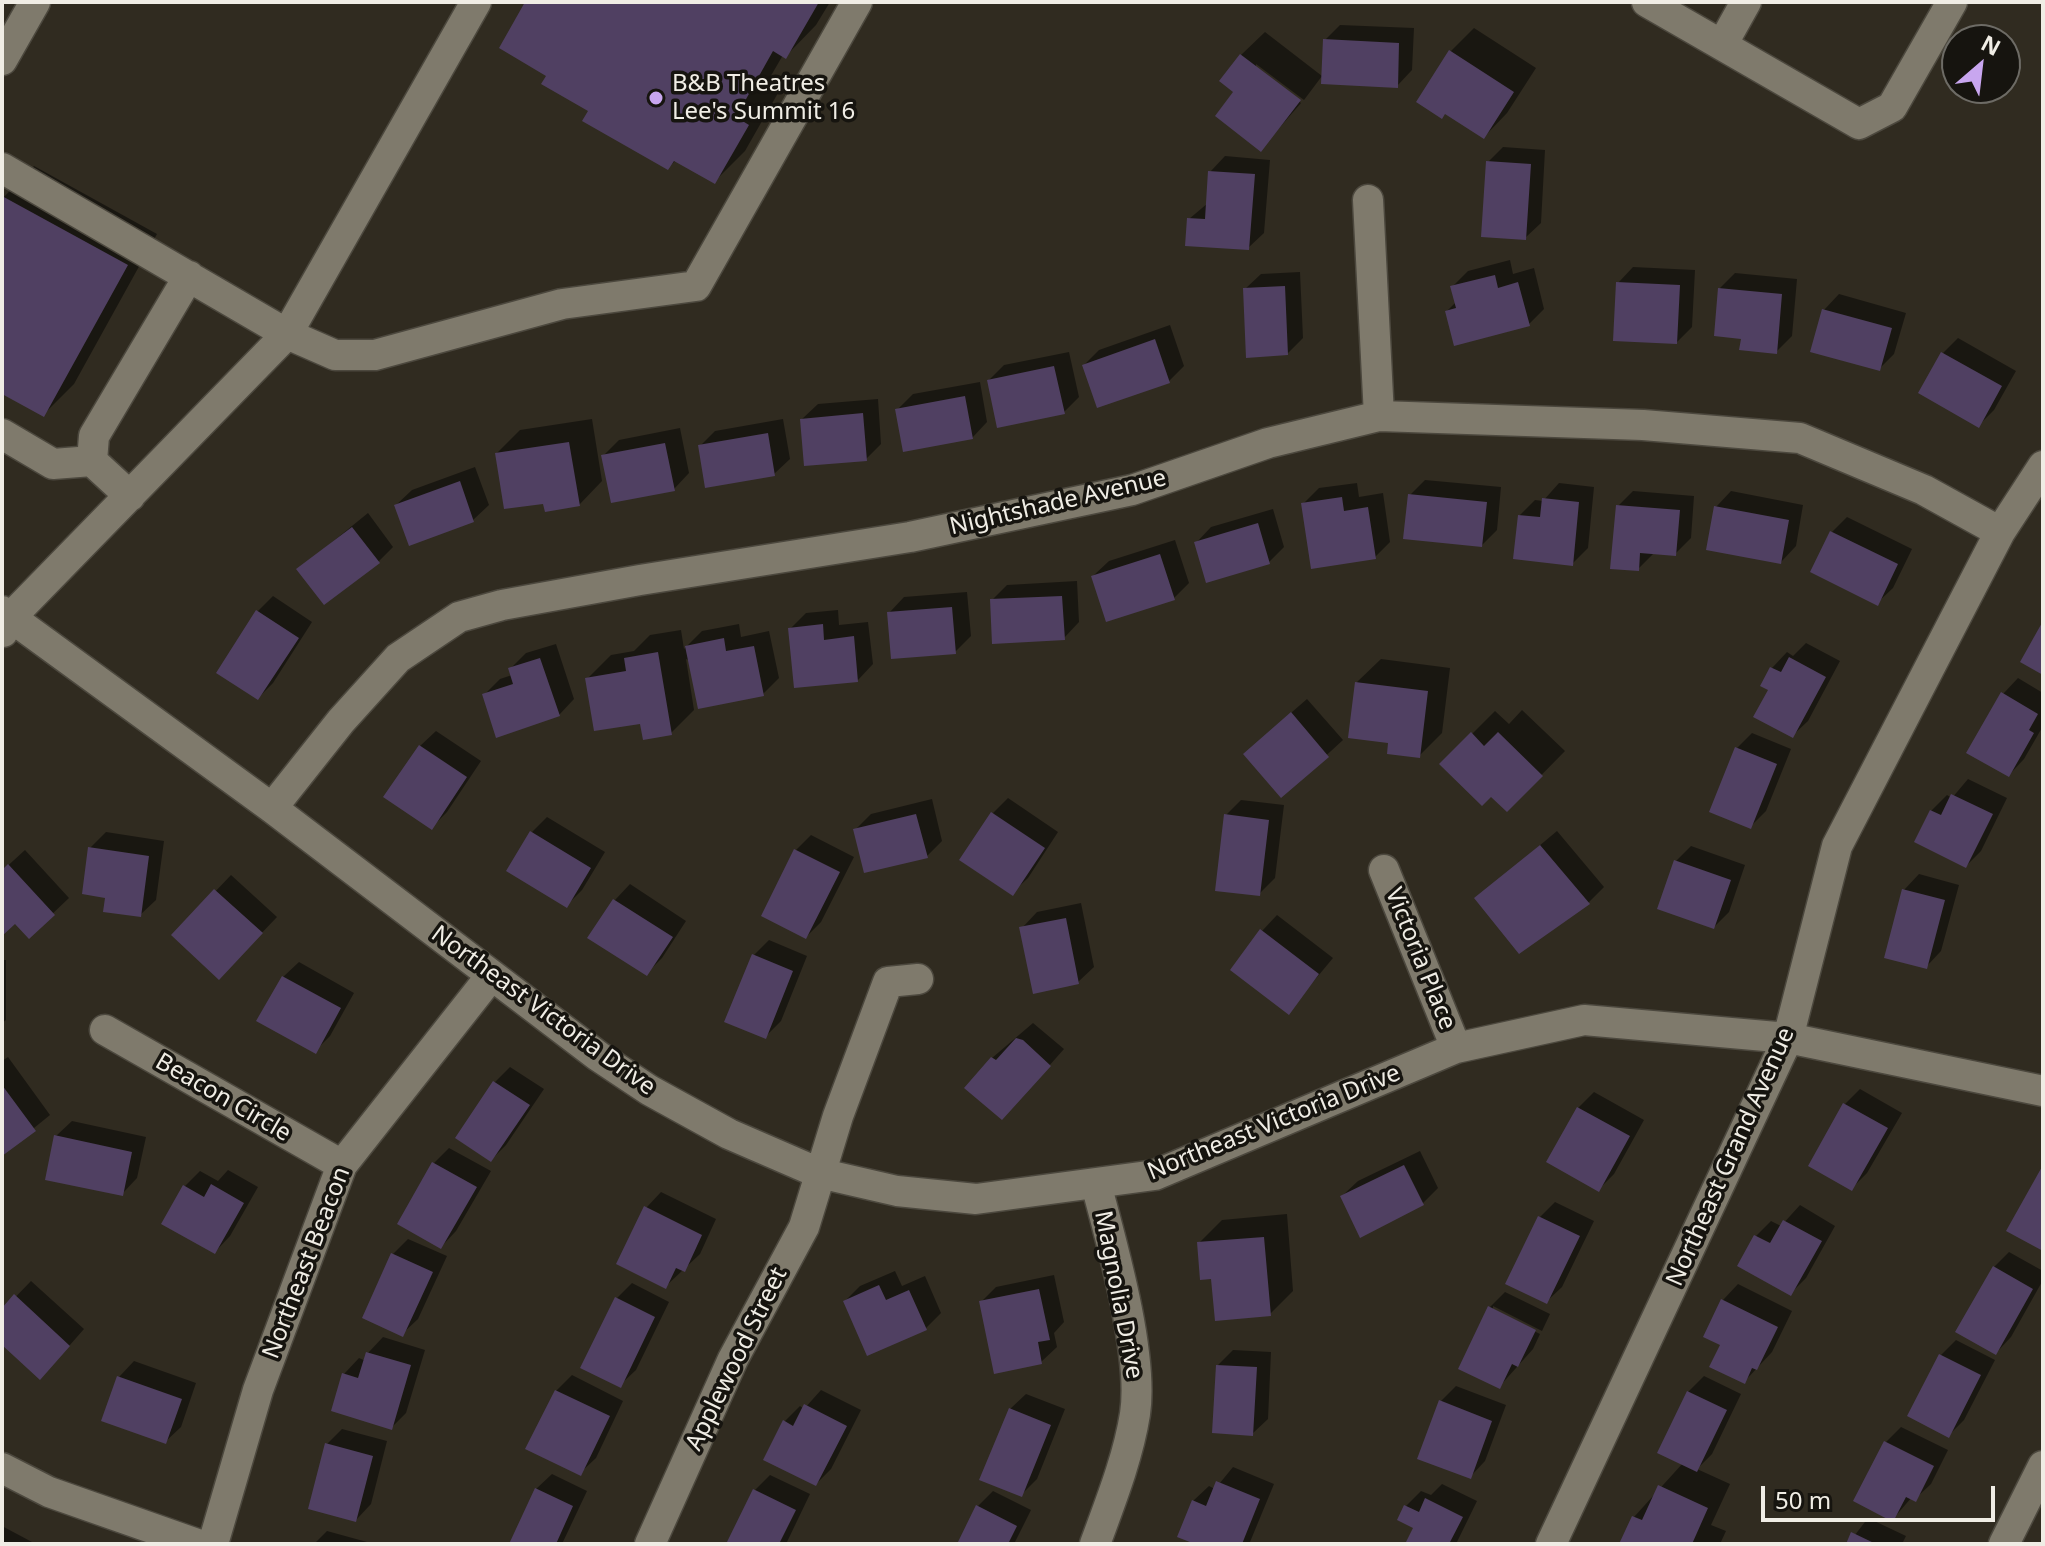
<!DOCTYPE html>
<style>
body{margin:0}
#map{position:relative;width:2045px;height:1546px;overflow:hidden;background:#302b20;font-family:"Noto Sans",sans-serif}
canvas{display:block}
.frame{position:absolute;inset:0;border:4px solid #f0ede5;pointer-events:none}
.north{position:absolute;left:1941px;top:24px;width:80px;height:80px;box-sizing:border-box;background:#16140f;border:2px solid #6d6b65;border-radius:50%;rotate:28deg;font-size:22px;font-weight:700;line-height:32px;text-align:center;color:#f0ede5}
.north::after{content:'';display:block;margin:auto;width:28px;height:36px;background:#c8a6ef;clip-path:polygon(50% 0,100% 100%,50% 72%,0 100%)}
.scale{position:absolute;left:1761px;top:1486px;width:234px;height:36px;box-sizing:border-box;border:4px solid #f0ede5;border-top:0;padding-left:10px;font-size:24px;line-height:28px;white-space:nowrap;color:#f0ede5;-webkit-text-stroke:6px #16140f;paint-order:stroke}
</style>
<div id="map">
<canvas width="2045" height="1546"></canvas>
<div class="frame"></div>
<div class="north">N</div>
<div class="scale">50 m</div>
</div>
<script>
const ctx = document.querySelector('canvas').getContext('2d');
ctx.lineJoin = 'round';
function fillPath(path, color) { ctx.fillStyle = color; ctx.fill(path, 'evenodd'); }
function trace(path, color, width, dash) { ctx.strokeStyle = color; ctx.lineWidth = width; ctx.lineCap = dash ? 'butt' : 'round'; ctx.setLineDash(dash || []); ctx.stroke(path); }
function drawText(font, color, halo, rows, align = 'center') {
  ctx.font = font + ' "Noto Sans",sans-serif'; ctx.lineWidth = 7; ctx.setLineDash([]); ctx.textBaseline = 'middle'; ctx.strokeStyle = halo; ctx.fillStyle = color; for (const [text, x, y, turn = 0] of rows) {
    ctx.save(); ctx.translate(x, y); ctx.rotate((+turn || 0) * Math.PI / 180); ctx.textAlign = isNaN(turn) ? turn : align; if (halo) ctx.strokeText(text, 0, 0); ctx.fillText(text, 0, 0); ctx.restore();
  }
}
fillPath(new Path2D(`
 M528,2H830L816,25L786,56L783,55L765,86L778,93L745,151L714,182L676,160L668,168L549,75Z
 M1340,25L1414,28L1412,70L1397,86L1325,40Z
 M1474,28L1536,68L1507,113L1484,137L1451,51Z
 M1265,32L1322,76L1304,100L1256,64V69L1301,103L1261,149L1236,92L1241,55Z
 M1503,147L1545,150L1541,223L1525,238L1488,162Z
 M1225,156L1270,160L1264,233L1248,248L1189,219L1208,203L1210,172Z
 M34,166L157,234L74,384L43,415L2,392V199Z
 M1510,260L1513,274L1534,268L1544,309L1529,324L1447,311L1456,302L1452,287L1468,271Z
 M1633,267L1695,270L1692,327L1677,342L1618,283Z
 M1300,272L1303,338L1288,353L1245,289L1261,274Z
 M1735,273L1797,279L1792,336L1776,352L1743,337L1720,288Z
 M1839,294L1906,313L1894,354L1879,369L1824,310Z
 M1170,325L1184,366L1169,381L1084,365L1099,350Z
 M1958,338L2016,371L1994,410L1979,425L1943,353Z
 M1069,352L1079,397L1064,412L989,380L1004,365Z
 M980,382L987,422L972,438L897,410L913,394Z
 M878,399L881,444L866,459L802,419L818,404Z
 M592,419L602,481L579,505L545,501L497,453L520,430Z
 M783,419L790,459L774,474L700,446L715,431Z
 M680,428L689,473L674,489L603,456L619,440Z
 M475,467L489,505L473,520L396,505L412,490Z
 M1425,480L1501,487L1497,530L1482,545L1410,495Z
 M1357,483L1359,497L1383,493L1390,542L1375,557L1303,504L1319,488Z
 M1559,483L1594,487L1588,548L1572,564L1519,516L1535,500L1543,501Z
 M1633,491L1694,496L1691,538L1675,554H1653L1638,569L1618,506Z
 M1731,491L1803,505L1796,546L1781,562L1716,507Z
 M1273,509L1284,547L1269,562L1196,543L1211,527Z
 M368,513L393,547L378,562L299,569Z
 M1847,517L1912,549L1893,588L1877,603L1831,533Z
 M1175,540L1189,583L1174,598L1093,576L1109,561Z
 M1077,581L1079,622L1064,638L992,600L1007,585Z
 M967,592L971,636L955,652L889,613L904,597Z
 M273,596L312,622L273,683L258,698L257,612Z
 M838,610L839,625L868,622L873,664L858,680L790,629L806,613Z
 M739,624L741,637L769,631L779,678L763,694L686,659L694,710L671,733L642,721L588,678L611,655L634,651L650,635L681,630L684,649L702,631Z
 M1806,643L1840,661L1808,721L1792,736L1770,689L1763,685L1772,668L1787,652L1793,656Z
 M556,644L574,699L559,715L484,695L500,679L512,675L510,669L526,653Z
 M1381,659L1450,668L1442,733L1419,756L1390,741L1357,682Z
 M2018,678L2043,693V726L2024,759L2009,775L2003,694Z
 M1307,699L1343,740L1282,796L1261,739Z
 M1522,710L1565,751L1507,810L1491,794L1442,764L1495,711L1509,724Z
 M436,731L481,761L447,812L432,827L420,746Z
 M1752,733L1791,749L1766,811L1750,827L1737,748Z
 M1968,779L2007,798L1981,851L1966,866L1931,811L1947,795L1952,798Z
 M1008,798L1058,832L1028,878L1012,893L993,813Z
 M932,799L942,841L927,856L855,830L871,814Z
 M1241,800L1284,805L1275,878L1259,894L1226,815Z
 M547,817L605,852L582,890L567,905L532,832Z
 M1557,831L1604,887L1589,902L1520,952L1477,898Z
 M106,832L164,841L156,900L140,915L107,896L90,848Z
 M811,835L854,857L821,922L806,937L796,850Z
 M1691,846L1745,865L1729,912L1714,927L1676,861Z
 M25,850L69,898L29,936L15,921L2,933V871Z
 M1919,874L1959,885L1941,951L1926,967L1904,890Z
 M231,875L277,917L234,962L174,935Z
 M630,884L686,921L662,958L646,974L590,937L615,900Z
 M1081,903L1094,967L1078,982L1022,928L1037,912Z
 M1277,915L1333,958L1288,1012L1262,931Z
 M769,940L807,956L781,1021L766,1036L753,956Z
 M2,960H6V1020L2,1023Z
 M299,962L354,993L330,1036L315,1051L283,977Z
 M1033,1023L1064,1049L1017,1102L992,1058Z
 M8,1057L50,1115L2,1154V1061Z
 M510,1067L544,1089L506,1145L491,1160L457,1138L495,1082Z
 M1860,1089L1902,1113L1867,1173L1852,1188L1845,1104Z
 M1594,1092L1644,1120L1614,1174L1599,1189L1548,1162L1578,1108Z
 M72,1121L146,1137L137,1178L122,1194L56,1136Z
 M449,1148L491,1171L456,1231L441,1247L399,1223L434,1163Z
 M1420,1151L1438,1188L1423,1203L1342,1196L1358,1181Z
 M228,1170L258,1187L230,1236L215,1252L185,1186L200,1171L218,1181Z
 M661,1192L716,1219L700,1254L666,1286L646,1208Z
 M1555,1202L1594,1221L1562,1287L1546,1302L1540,1217Z
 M1800,1205L1835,1226L1806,1278L1791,1293L1756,1236L1771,1221L1781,1226Z
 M1287,1214L1293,1291L1270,1314L1213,1277L1199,1243L1222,1220Z
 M408,1239L447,1256L418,1319L402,1334L393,1254Z
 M2009,1252L2043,1271V1280L2011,1337L1996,1353L1994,1267Z
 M895,1271L902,1286L925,1276L941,1313L926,1328L845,1301L860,1286Z
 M1054,1275L1064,1322L1054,1333L1057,1347L1041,1362L981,1302L996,1287Z
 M31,1281L84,1329L55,1362L2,1342V1311Z
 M632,1283L669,1302L636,1370L620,1385L617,1298Z
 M1738,1284L1792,1311L1772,1352L1744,1382L1723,1344L1705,1336L1723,1300Z
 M1505,1292L1550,1314L1542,1331L1493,1306V1311L1540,1334L1533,1349L1499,1387L1490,1307Z
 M383,1337L425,1350L406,1413L391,1428L344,1374L359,1358L366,1361L368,1353Z
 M1956,1340L1995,1360L1964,1420L1949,1435L1941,1355Z
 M1233,1350L1271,1352L1268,1419L1252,1434L1218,1365Z
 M134,1361L196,1383L181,1427L165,1442L103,1420L119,1377Z
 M572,1375L623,1401L596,1458L580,1473L556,1391Z
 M1704,1376L1741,1394L1712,1454L1697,1469L1730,1484L1711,1525L1726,1531L1720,1544H1621L1634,1517L1683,1463L1688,1392Z
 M1456,1386L1506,1405L1485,1461L1470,1477L1441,1401Z
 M821,1390L861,1410L831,1469L816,1484L784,1422L800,1406L804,1409Z
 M1026,1394L1065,1409L1037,1479L1021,1495L1010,1409Z
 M1901,1427L1948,1450L1931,1484L1915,1499L1912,1497L1893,1519L1886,1442Z
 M342,1429L387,1441L371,1504L356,1520L327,1444Z
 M1233,1467L1274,1484L1250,1542L1201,1544L1193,1501L1209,1486L1215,1489Z
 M552,1474L587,1491L562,1544H511L536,1489Z
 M770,1475L810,1494L786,1544H729L755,1490Z
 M1442,1484L1477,1501L1456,1544H1407L1415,1527L1400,1519L1406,1506L1421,1491L1431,1495Z
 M993,1491L1031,1510L1014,1544H959L978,1506Z
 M1868,1518L1906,1536L1902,1544H1848Z
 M2,1526L32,1542L31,1544H2Z
 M327,1531L367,1542V1544H314Z`), '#0007');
fillPath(new Path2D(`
 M525,2H819L786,59L773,51L736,117L749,125L715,184L674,161L668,170L582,121L588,111L541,84L546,76L499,48Z
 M1323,39L1399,43L1398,88L1321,84Z
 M1449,50L1514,92L1484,139L1445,114L1442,119L1416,102Z
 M1240,54L1301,100L1261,152L1215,116L1233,92L1219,81Z
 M1486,161L1531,164L1526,240L1481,237Z
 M1208,171L1255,174L1249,250L1185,246L1187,218L1205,219Z
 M2,196L128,265L44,417L2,394Z
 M1495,275L1498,288L1518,282L1530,326L1454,346L1445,311L1456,308L1450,286Z
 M1616,282L1680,285L1677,344L1613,341Z
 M1285,286L1288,355L1246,358L1243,288Z
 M1718,288L1782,294L1777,354L1739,350L1741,339L1714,336Z
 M1822,309L1892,328L1880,371L1810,352Z
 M1155,339L1170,383L1097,408L1082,365Z
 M1941,352L2002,386L1979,428L1918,393Z
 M1054,366L1065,414L997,428L987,380Z
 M965,396L973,439L903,452L895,409Z
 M863,413L867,461L804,466L800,419Z
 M768,433L775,476L705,488L698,445Z
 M569,442L580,506L545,512L543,504L504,509L495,453Z
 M665,443L675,491L611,503L601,455Z
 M460,481L474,522L409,546L394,505Z
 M1408,494L1487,502L1482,547L1403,539Z
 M1342,497L1344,511L1368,507L1376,559L1311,569L1301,503Z
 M1542,498L1579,502L1573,566L1513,559L1518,515L1540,517Z
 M1616,505L1680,510L1676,556L1640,553L1639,571L1610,569Z
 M1714,506L1789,520L1781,564L1706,550Z
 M1258,523L1270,564L1206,583L1194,542Z
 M352,527L380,563L324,605L296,569Z
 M1830,531L1898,564L1878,606L1810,572Z
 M1160,554L1175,600L1106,622L1091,576Z
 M1062,596L1065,640L992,644L990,599Z
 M952,607L956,654L891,659L887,612Z
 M256,610L299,638L258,700L216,673Z
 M2043,621V675L2020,662Z
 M823,624L824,640L854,636L858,682L794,688L788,628Z
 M724,638L726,651L754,646L764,696L698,709L685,646Z
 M658,652L672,735L643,740L640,724L594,731L585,678L626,671L624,658Z
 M1789,657L1826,677L1793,738L1753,717L1768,690L1760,686L1770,667L1781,672Z
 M540,658L560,716L496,738L482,694L513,684L508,668Z
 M1355,682L1428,691L1420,758L1387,754L1388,743L1348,738Z
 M2001,692L2038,714L2029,730L2034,733L2009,777L1966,753Z
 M1291,712L1329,757L1281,798L1243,754Z
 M1471,732L1484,746L1498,732L1543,776L1507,812L1491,797L1482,806L1439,764Z
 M419,745L467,777L432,830L383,797Z
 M1735,747L1777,764L1751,829L1709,812Z
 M1951,794L1993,814L1966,868L1914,842L1930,810L1941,815Z
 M991,812L1045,848L1013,896L959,860Z
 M916,814L928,858L864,873L853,829Z
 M1224,814L1269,820L1260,896L1215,891Z
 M530,831L591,868L567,908L506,871Z
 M1540,845L1590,904L1519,954L1474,898Z
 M88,847L149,856L141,917L103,912L105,898L82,894Z
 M794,849L840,872L806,939L761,916Z
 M1674,860L1731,880L1714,929L1657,909Z
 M8,864L55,915L29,939L15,924L2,936V870Z
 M214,889L263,933L219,980L171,935Z
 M1902,889L1945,900L1927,969L1884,958Z
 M613,899L673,937L647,976L587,938Z
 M1066,918L1079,984L1033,994L1019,927Z
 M1260,929L1319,974L1289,1015L1230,970Z
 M752,954L793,971L766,1039L724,1022Z
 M282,976L341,1008L316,1054L256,1021Z
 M1016,1038L1023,1040L1051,1066L1002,1120L964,1088L991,1057L996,1060Z
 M493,1081L530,1105L491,1162L455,1138Z
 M2,1085L36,1131L2,1156Z
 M1843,1103L1888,1128L1852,1191L1808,1166Z
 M1577,1107L1630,1136L1599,1192L1546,1162Z
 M54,1135L132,1152L123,1196L45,1180Z
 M432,1162L477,1187L441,1249L397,1224Z
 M1404,1165L1424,1205L1360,1238L1340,1196Z
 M2043,1165V1251L2006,1231Z
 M211,1184L244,1203L215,1254L161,1224L183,1185L204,1197Z
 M644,1206L702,1235L685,1272L676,1268L666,1289L616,1264Z
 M1538,1216L1580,1236L1547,1304L1505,1284Z
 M1783,1220L1822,1241L1791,1296L1737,1266L1754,1235L1770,1243Z
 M1264,1237L1271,1316L1215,1321L1211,1279L1200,1280L1197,1242Z
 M391,1253L433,1272L403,1337L362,1318Z
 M1993,1266L2033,1289L1996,1355L1955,1332Z
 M879,1285L886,1300L909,1290L927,1330L867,1356L843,1301Z
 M1039,1289L1050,1340L1038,1342L1042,1364L994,1374L979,1301Z
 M14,1294L70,1346L40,1380L2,1345V1308Z
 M615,1297L655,1317L621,1388L580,1368Z
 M1721,1299L1778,1327L1757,1370L1752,1368L1745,1384L1709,1367L1720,1345L1703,1337Z
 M1488,1306L1536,1330L1518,1367L1512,1364L1500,1389L1458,1369Z
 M366,1352L411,1365L392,1430L331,1411L342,1373L358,1378Z
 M1939,1354L1981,1375L1949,1438L1907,1416Z
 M1216,1365L1257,1367L1253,1436L1212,1433Z
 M117,1376L182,1399L166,1444L101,1421Z
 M555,1390L610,1416L581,1476L525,1449Z
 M1687,1391L1727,1410L1697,1472L1657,1453Z
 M1439,1400L1492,1421L1471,1479L1417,1459Z
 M804,1404L847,1426L816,1486L763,1460L783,1420L793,1426Z
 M1009,1408L1051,1425L1022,1497L979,1480Z
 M1884,1441L1934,1466L1916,1502L1906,1497L1893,1522L1853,1501Z
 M325,1443L373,1456L356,1522L308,1509Z
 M1216,1481L1260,1499L1242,1544H1195L1177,1537L1192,1500L1206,1506Z
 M1658,1485L1708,1508L1692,1544H1619L1632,1516L1642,1520Z
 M535,1488L573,1506L556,1544H509Z
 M753,1489L796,1510L779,1544H726Z
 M1425,1498L1463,1517L1449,1544H1405L1413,1528L1397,1520L1404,1505L1419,1512Z
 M976,1505L1017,1526L1008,1544H957Z
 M1851,1532L1876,1544H1846Z`), '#504062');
const minor = new Path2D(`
 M1647,2L1859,124L1892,107L1952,2
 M1722,45L1746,2
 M2,60L35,2
 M2,168L287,334L335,355H375L562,304L696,286L857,2
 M1368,200L1379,416
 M2,434L53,464L92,461L130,496
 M92,461L94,436L189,276
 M2,611L272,808L598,1056L649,1090L729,1134L819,1173L897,1191L976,1199L1155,1175L1456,1048L1584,1020L1788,1038L2043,1091
 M3,632L11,617L287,334L476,2
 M272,808L341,721L398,658L459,617L502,605L640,580L910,537L1132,490L1268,443L1379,416L1643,425L1800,438L1924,490L2000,532
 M1384,870L1456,1048
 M105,1030L342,1165
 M2,1468L49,1492L197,1544
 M213,1544L258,1390L342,1165L491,976
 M650,1544L733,1359L804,1227L838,1116L888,982L918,979
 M1095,1544C1110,1503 1128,1458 1135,1414C1144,1355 1112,1244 1096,1184
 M1551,1544L1788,1038L1837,846L2000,532L2043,466
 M2004,1544L2043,1466`);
trace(minor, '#4c483e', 33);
trace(minor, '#7f7a6c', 30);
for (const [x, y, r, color] of [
 [656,98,8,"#c8a6ef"]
]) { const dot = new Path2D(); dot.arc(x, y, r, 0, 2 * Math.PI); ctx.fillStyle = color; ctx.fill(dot); trace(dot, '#16140f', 3); }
drawText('24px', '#f0ede5', '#16140f', [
 ["B&B Theatres",672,84],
 ["Lee's Summit 16",672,112]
], 'left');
drawText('24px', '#f0ede5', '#16140f', [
 ["Nightshade Avenue",1058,503,-13],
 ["Victoria Place",1420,959,68],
 ["Northeast Victoria Drive",543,1011,36],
 ["Beacon Circle",223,1098,30],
 ["Northeast Victoria Drive",1274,1123,-22],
 ["Northeast Grand Avenue",1731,1157,-66],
 ["Northeast Beacon",307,1263,-69],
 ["Magnolia Drive",1118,1295,79],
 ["Applewood Street",737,1359,-64]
]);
</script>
